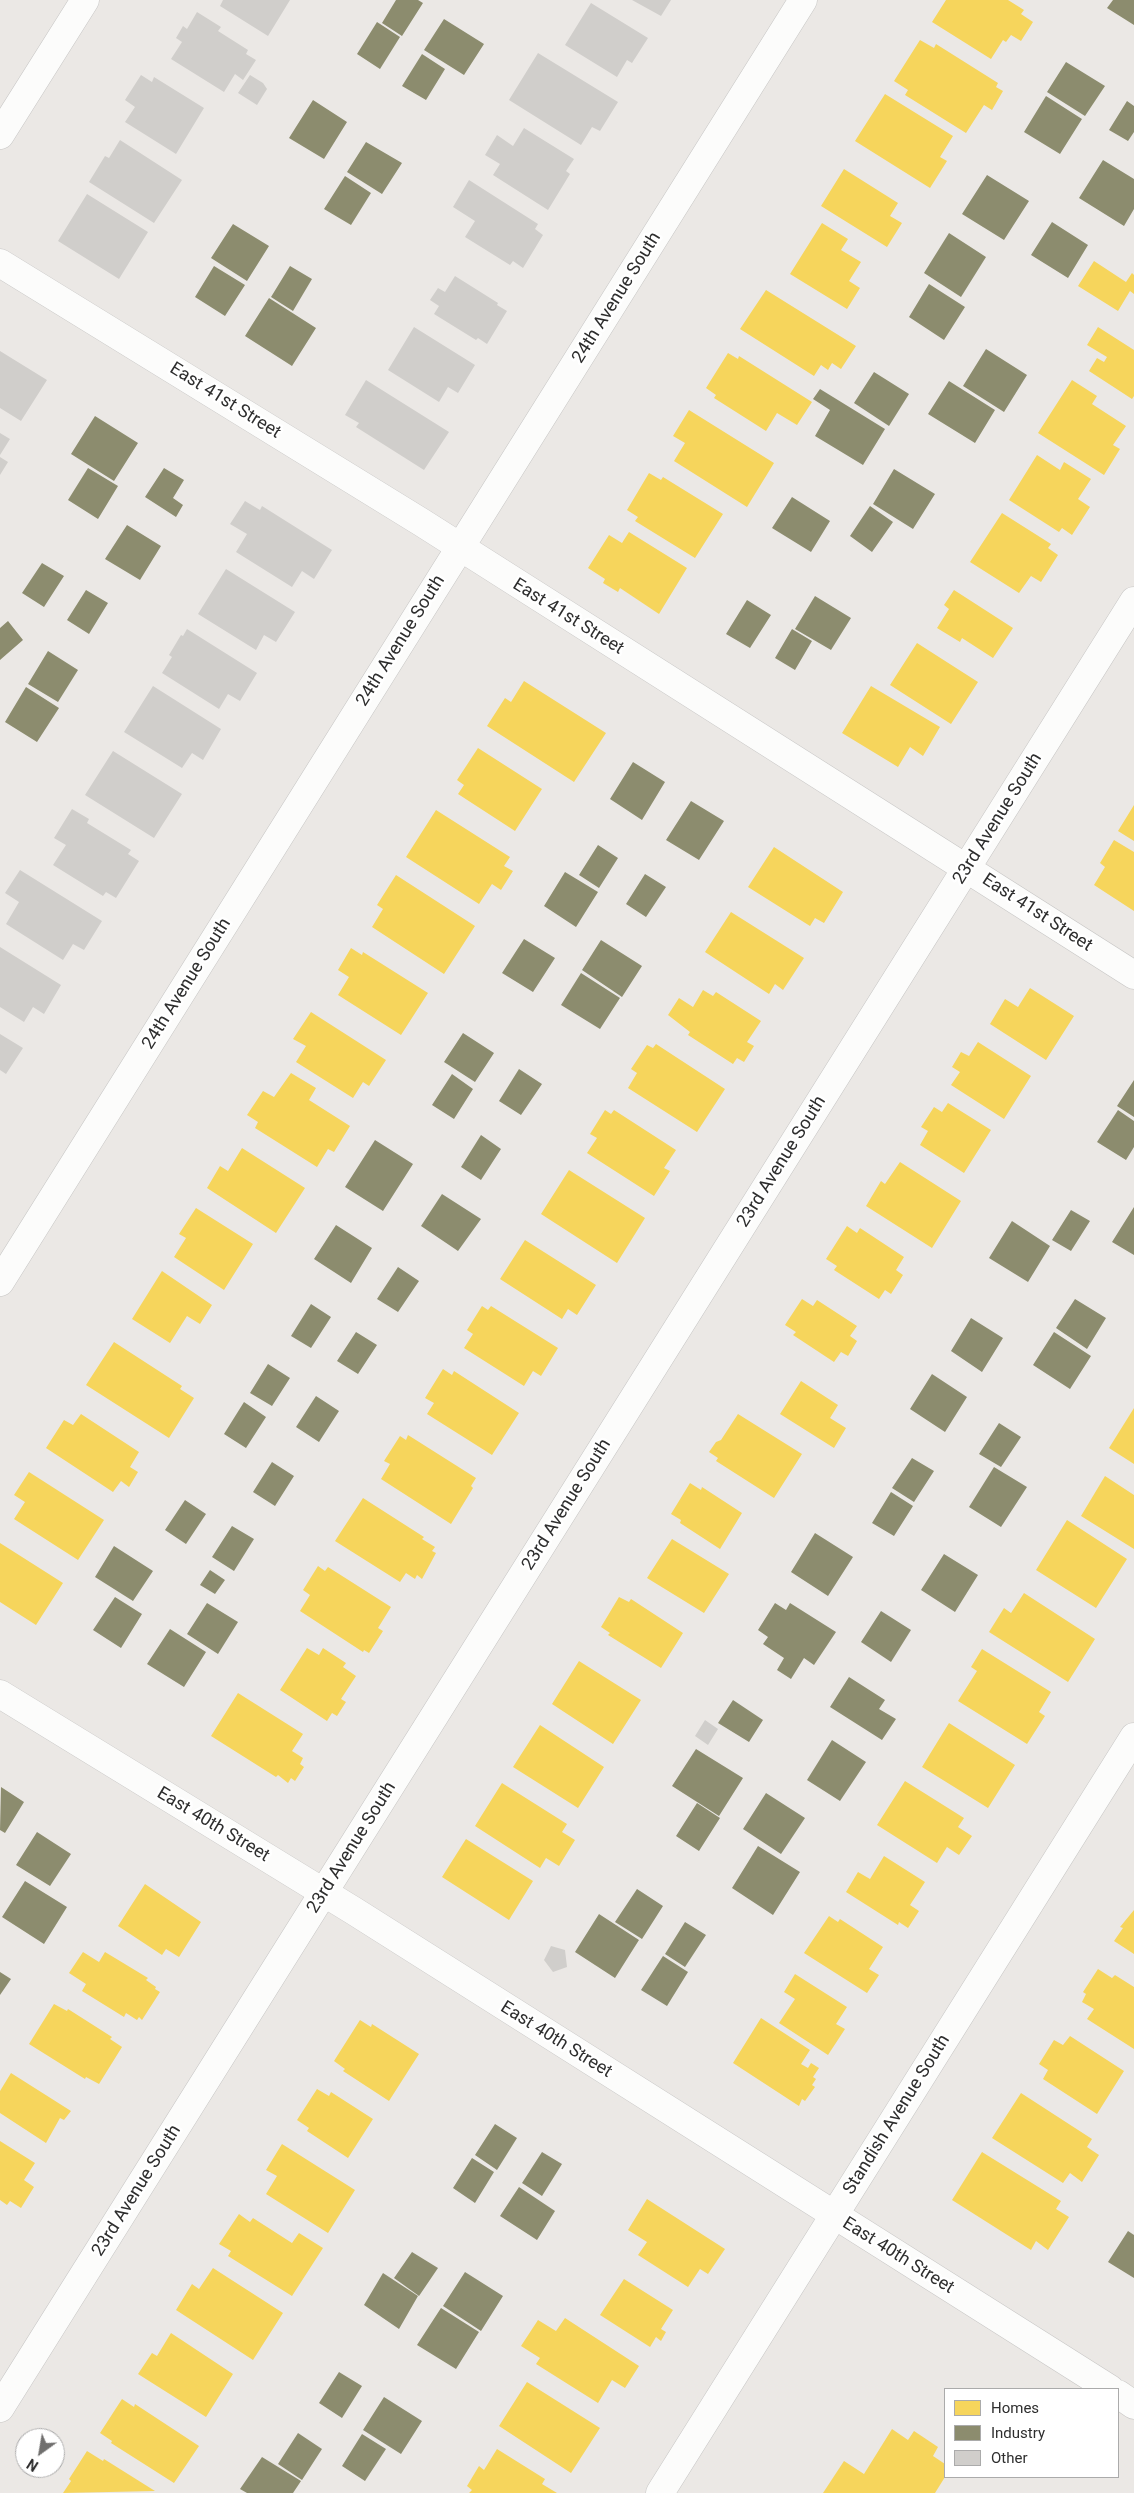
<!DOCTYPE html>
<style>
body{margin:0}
#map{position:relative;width:1134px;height:2493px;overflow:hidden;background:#ebe8e5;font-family:Roboto,sans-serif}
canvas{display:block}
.legend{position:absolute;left:944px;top:2388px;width:175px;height:90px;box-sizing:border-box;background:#fff;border:1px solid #ababab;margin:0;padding:6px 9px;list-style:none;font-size:15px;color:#2e2e2e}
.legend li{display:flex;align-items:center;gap:10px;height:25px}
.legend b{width:25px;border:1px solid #ababab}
.north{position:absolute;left:15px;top:2428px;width:50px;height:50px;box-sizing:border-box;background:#fff;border:1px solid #ababab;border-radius:50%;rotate:212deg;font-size:14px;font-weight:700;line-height:20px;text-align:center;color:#2e2e2e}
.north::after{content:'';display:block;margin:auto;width:18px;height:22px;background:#706f6e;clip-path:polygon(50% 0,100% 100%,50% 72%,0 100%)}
</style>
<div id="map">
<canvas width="1134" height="2493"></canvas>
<ul class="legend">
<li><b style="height:14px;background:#f6d55c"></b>Homes</li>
<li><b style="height:14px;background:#8c8c6e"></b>Industry</li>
<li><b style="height:14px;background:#d0cecb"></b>Other</li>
</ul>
<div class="north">N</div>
</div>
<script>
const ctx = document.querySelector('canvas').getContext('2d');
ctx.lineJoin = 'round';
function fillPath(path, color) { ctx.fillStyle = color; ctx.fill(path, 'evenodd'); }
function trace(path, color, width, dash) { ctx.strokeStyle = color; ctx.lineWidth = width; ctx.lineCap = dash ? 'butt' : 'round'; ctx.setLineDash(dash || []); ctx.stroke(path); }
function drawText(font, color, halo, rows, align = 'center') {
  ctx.font = font + ' Roboto,sans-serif'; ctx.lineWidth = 5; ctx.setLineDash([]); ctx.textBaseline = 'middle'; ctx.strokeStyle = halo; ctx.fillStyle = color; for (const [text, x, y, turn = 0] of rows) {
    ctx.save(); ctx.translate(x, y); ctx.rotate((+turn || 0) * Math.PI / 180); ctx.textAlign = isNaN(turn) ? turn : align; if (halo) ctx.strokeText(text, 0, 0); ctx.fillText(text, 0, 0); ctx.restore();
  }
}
fillPath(new Path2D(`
 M946,0H1008L1024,10L1021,14L1033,22L1021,41L1011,35L1006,42L1003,40L991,59L932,22Z
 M920,40L934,48L936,44L998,83L996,87L1003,91L992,110L984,105L966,133L905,95L908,90L894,81Z
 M885,94L953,136L940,157L947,161L930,188L855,141Z
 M844,169L898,203L890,216L902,223L887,247L821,206Z
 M822,223L848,239L841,250L861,262L849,281L860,288L847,309L790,274Z
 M1094,261L1126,282L1132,273L1134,275V294L1130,291L1118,311L1078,286Z
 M766,290L856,346L841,369L832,363L828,370L821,365L814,376L740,329Z
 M1098,327L1134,350V396L1132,399L1089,371L1097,358L1104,362L1107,357L1087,345Z
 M728,353L738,359L739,356L812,402L797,425L777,413L766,431L714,398L716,395L706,388Z
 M1072,380L1097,396L1092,404L1126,426L1113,445L1120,449L1104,475L1038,433Z
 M689,410L774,463L747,507L674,461L685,443L673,436Z
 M1037,455L1060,470L1064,462L1091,479L1078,499L1090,507L1072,535L1062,528L1059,532L1009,500Z
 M649,473L661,480L663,477L723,514L695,558L635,521L638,517L627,510Z
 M1002,513L1051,544L1048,548L1058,555L1041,582L1031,576L1019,593L970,562Z
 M629,532L687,568L659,614L620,588L618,592L603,583L605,579L588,568L609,535L622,543Z
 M954,590L1013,628L993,658L962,638L960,642L937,628L949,609L944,605Z
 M917,643L978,682L951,724L890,685Z
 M524,681L606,733L574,782L487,726L505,698L511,702Z
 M871,686L940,727L923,756L910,747L898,767L842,733Z
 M478,748L542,789L515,831L458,794L464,785L457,780Z
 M1134,805V841L1118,831Z
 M436,810L510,857L504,866L513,871L501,890L492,884L479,904L406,857Z
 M1114,840L1134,852V911L1094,885L1105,867L1100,863Z
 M774,847L843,892L824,923L815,918L810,926L748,887Z
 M396,875L475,926L444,974L372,927L383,909L377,905Z
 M731,912L804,958L783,990L775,984L769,994L705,952Z
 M351,948L362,955L363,952L428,993L401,1035L338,995L349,977L338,970Z
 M1030,988L1074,1016L1046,1060L990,1024L1005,999L1018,1007Z
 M703,990L713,996L716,992L761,1021L747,1042L754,1046L744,1062L737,1058L733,1064L688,1035L690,1032L668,1015L679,998L693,1007Z
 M311,1012L386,1060L369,1086L363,1082L353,1098L296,1062L306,1046L293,1039Z
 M978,1042L1031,1076L1004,1119L951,1085L960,1072L952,1067L961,1052L969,1056Z
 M656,1044L725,1089L697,1132L628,1088L637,1073L631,1069L647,1045L653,1048Z
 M291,1073L316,1088L309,1100L350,1126L334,1152L328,1149L317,1167L255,1128L258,1122L247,1115L263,1091L274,1097Z
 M948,1103L991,1130L964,1173L920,1145L928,1131L921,1127L934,1107L942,1112Z
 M605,1110L611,1114L614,1110L676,1150L664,1168L670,1171L654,1196L587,1153L597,1138L590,1134Z
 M242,1148L305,1188L276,1233L207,1188L220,1166L228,1171Z
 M900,1162L961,1201L932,1248L866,1206L881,1181L885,1184Z
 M569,1170L645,1218L617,1263L541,1214Z
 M196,1208L253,1244L224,1290L174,1257L186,1238L179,1234Z
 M847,1226L857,1233L860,1228L904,1257L896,1270L903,1275L891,1294L885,1290L879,1299L834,1270L837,1266L826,1259Z
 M525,1240L596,1285L577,1315L568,1309L562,1319L500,1279Z
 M162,1271L212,1305L200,1324L187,1316L170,1343L132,1319Z
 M802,1299L813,1306L817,1300L857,1326L850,1336L857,1341L848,1356L841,1352L834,1362L793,1335L796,1332L785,1325Z
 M482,1306L488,1310L491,1306L558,1348L541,1376L533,1371L524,1386L464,1348L473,1334L467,1330Z
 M114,1342L182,1386L180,1389L194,1398L169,1438L86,1385Z
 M443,1369L452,1375L454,1371L519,1413L492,1455L427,1414L434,1403L425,1398Z
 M801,1381L838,1405L830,1418L846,1428L834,1448L780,1414Z
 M1134,1408V1464L1109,1448Z
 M81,1414L139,1452L130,1467L138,1472L129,1487L121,1481L113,1492L46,1448L64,1420L73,1425Z
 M738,1414L802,1454L774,1498L716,1461L718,1458L709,1452L716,1442L721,1440Z
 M408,1435L476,1478L471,1486L473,1488L451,1524L381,1479L390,1464L384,1461L400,1436L406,1440Z
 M29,1472L104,1520L78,1560L14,1519L25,1502L14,1495Z
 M1105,1476L1134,1495V1549L1081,1516Z
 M690,1483L701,1490L702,1487L742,1513L720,1549L680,1523L681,1520L671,1514Z
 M363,1498L424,1537L422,1539L435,1547L432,1551L436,1553L422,1579L417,1575L415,1579L406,1573L400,1582L335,1541Z
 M1067,1520L1127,1559L1096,1608L1036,1570Z
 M672,1539L729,1574L704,1613L647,1578Z
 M0,1543L63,1583L36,1625L0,1602Z
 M318,1566L325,1571L328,1567L391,1607L378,1628L383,1631L369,1653L364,1650L363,1652L300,1611L310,1595L303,1590Z
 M1024,1593L1095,1639L1068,1682L989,1632L1004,1608L1011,1613Z
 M619,1597L629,1602L631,1599L683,1633L661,1668L608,1635L610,1633L601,1627Z
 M307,1648L319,1655L323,1648L346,1663L343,1667L356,1676L341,1699L346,1702L337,1716L332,1713L327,1721L280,1690Z
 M982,1649L1051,1692L1039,1712L1045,1716L1027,1744L958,1701L977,1671L971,1667Z
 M579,1661L641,1700L613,1744L552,1704Z
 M238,1693L303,1734L292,1751L303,1758L300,1764L304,1767L295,1781L291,1778L288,1783L278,1775L276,1777L211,1736Z
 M949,1723L1015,1765L988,1808L922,1767Z
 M540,1725L604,1767L578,1808L513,1767Z
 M905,1781L964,1818L958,1827L972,1836L959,1855L947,1847L937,1863L877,1825Z
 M502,1783L567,1824L562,1832L575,1840L559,1866L546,1858L540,1868L475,1826Z
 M466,1839L533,1881L509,1920L442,1877Z
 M884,1856L925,1882L910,1905L919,1911L908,1928L899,1922L898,1925L846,1892L858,1872L870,1879Z
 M145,1884L201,1922L179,1957L166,1949L162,1955L118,1926Z
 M1134,1910V1954L1114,1941L1123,1928L1120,1927Z
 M829,1916L838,1922L840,1919L883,1947L869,1969L879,1975L867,1993L804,1953Z
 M83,1952L99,1962L105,1952L148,1978L146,1980L156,1987L155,1989L160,1992L142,2020L139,2017L137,2020L126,2013L124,2017L82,1991L86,1984L69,1973Z
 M1098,1969L1112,1978L1115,1975L1134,1987V2049L1087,2019L1094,2009L1082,2002L1086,1994L1083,1992Z
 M795,1974L847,2007L836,2024L845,2029L828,2055L779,2023L795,1999L784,1992Z
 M54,2004L67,2011L68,2009L112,2037L110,2039L122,2047L99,2084L86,2077L85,2079L29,2044Z
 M761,2018L810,2050L801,2064L808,2068L811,2063L819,2068L813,2077L816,2079L812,2085L815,2087L805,2101L802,2099L799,2106L733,2063Z
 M360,2020L371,2027L372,2024L419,2054L389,2101L343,2071L345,2069L334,2061Z
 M1070,2036L1124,2071L1097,2114L1043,2079L1048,2070L1039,2064L1054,2040L1063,2045Z
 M11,2073L71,2111L64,2120L60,2118L46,2143L0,2113V2091Z
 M317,2089L329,2096L331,2092L373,2119L348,2158L307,2131L309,2128L297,2120Z
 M1021,2093L1092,2139L1087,2147L1099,2155L1082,2182L1070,2173L1063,2183L992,2138Z
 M0,2141L35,2163L24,2180L34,2187L21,2208L10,2201L7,2205L0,2200Z
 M282,2144L355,2190L328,2233L266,2194L277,2176L266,2170Z
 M982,2152L1061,2201L1056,2209L1069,2217L1048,2250L1036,2241L1031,2250L952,2200Z
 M647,2199L725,2249L708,2274L700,2269L688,2287L638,2255L647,2242L628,2230Z
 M239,2214L250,2222L253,2218L292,2243L299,2233L323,2248L292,2296L228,2256L231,2251L219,2244Z
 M213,2268L283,2313L253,2360L176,2310L192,2284L199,2289Z
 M624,2279L673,2310L661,2329L666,2332L661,2341L656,2337L650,2347L600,2315Z
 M565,2318L639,2366L625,2388L612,2380L598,2403L536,2364L540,2358L521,2346L538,2320L556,2331Z
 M171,2333L233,2374L206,2417L138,2374L152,2353L157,2356Z
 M527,2382L600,2428L571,2473L499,2426Z
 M122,2399L134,2407L135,2404L199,2446L174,2483L111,2443L112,2441L100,2433Z
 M892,2429L908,2440L914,2431L938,2447L933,2456L945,2464V2477L935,2493H823L844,2461L864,2474Z
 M497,2449L545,2479L542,2484L557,2493H469L472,2490L467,2486L479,2466L484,2470Z
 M87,2451L103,2461L104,2459L155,2491L63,2493L71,2481L69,2479Z`), '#f6d55c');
fillPath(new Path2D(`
 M396,0H418L423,3L402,36L382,23Z
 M1113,0H1134V25L1107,8Z
 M444,19L484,44L464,75L424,50Z
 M377,22L400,37L380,69L357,54Z
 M422,54L445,69L426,100L402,86Z
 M1066,62L1105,86L1085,116L1047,92Z
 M1046,96L1082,119L1060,154L1024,132Z
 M313,100L347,122L324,159L289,138Z
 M1127,101L1134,106V132L1128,141L1109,130Z
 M366,142L402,163L382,194L347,172Z
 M1103,160L1134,179V209L1124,226L1079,198Z
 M987,175L1029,201L1004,240L962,214Z
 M345,176L371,193L351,225L324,209Z
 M1052,222L1088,245L1068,278L1031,255Z
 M233,224L269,246L247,281L211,258Z
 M949,233L986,257L961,297L924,273Z
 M214,266L245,285L225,316L195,297Z
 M290,266L312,279L293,311L271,297Z
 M929,284L965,307L944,340L909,317Z
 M269,298L316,328L292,366L245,336Z
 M986,349L1027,375L1004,412L963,386Z
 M874,372L909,394L889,426L854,403Z
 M949,381L995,410L975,443L928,414Z
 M820,389L885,429L863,465L815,436L830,410L813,399Z
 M95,416L138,443L114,481L71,454Z
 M88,468L118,486L98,519L68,500Z
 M164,468L184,480L173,498L183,505L176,517L145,497Z
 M894,469L935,494L913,529L873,504Z
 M792,497L830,521L811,552L772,528Z
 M870,506L893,522L872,552L850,536Z
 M127,525L161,546L140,580L105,559Z
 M42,563L64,576L44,607L22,593Z
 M86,590L108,603L89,634L67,620Z
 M815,596L851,618L831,650L795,629Z
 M747,600L771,615L750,648L726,634Z
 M8,621L23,640L0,660V628Z
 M792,629L812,641L795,670L775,658Z
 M48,651L78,670L58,702L28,684Z
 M26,687L59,708L37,742L5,722Z
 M633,762L665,782L642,820L610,799Z
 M691,801L724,821L699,860L666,840Z
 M598,845L618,858L599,888L579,875Z
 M565,872L598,892L576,927L544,906Z
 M645,874L666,887L646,917L626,904Z
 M524,939L555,958L533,992L502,973Z
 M601,940L642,966L622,997L582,970Z
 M581,973L620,998L600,1029L561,1005Z
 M463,1033L494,1053L475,1082L444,1062Z
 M519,1069L542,1084L521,1115L499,1101Z
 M452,1074L473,1089L454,1119L432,1105Z
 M1134,1080V1117L1117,1106Z
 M1118,1110L1134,1121V1147L1126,1160L1097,1142Z
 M481,1135L501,1149L481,1180L461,1167Z
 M375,1140L413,1164L383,1211L345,1187Z
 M442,1194L481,1219L458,1251L421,1226Z
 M1134,1207V1255L1112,1242Z
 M1071,1210L1090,1221L1071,1251L1052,1240Z
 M1012,1221L1050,1246L1028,1282L989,1258Z
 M336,1225L372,1248L351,1283L314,1259Z
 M398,1267L419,1281L398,1312L377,1299Z
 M1075,1299L1106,1318L1087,1349L1056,1328Z
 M311,1304L331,1317L311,1348L291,1336Z
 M971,1318L1003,1338L982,1372L951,1351Z
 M356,1332L377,1345L358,1374L337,1361Z
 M1054,1332L1091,1356L1070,1389L1033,1365Z
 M268,1364L290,1378L272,1406L250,1393Z
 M932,1374L967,1397L945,1432L910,1409Z
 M316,1396L339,1411L319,1442L296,1427Z
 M244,1402L266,1417L246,1448L224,1434Z
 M999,1423L1021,1437L1001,1467L979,1454Z
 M912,1458L934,1471L914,1502L892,1488Z
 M272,1462L294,1476L275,1506L253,1492Z
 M994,1467L1027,1487L1001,1527L969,1507Z
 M891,1492L913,1506L894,1536L872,1523Z
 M185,1500L206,1514L186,1544L165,1530Z
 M232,1526L254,1539L234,1571L212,1557Z
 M815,1533L853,1557L828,1596L791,1572Z
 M114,1546L153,1571L133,1601L95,1577Z
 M944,1554L978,1575L955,1612L921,1590Z
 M210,1570L225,1580L215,1594L200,1585Z
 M115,1597L142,1614L121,1648L93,1630Z
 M207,1603L238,1622L218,1654L187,1634Z
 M775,1603L786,1610L790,1603L836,1632L814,1665L804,1658L791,1679L777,1670L784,1658L763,1644L768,1637L758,1630Z
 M881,1611L911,1630L891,1662L861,1642Z
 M170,1629L206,1652L184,1687L147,1664Z
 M849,1677L885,1700L879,1709L896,1719L882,1740L830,1707Z
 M733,1700L763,1720L749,1742L718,1723Z
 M832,1740L866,1762L840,1801L807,1780Z
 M696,1749L743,1778L719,1816L672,1786Z
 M1,1787L24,1802L5,1833L0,1830Z
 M766,1793L805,1818L781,1854L743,1829Z
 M697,1803L720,1818L699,1851L676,1836Z
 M37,1832L71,1854L50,1886L16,1865Z
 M758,1846L800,1872L773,1915L732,1888Z
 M25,1881L67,1907L44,1944L2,1917Z
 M637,1889L663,1906L642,1939L615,1922Z
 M599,1914L639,1940L615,1978L575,1952Z
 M685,1922L706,1935L685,1967L665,1954Z
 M663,1956L688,1972L667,2006L641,1990Z
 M0,1972L11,1979L0,1995Z
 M495,2124L517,2138L497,2170L475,2155Z
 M542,2152L562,2164L542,2196L522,2183Z
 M472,2158L494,2172L475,2203L453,2188Z
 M519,2187L555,2211L537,2240L500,2216Z
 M1128,2231L1134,2235V2278L1108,2262Z
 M412,2252L438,2268L419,2296L394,2278Z
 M465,2272L503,2296L481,2331L443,2306Z
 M383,2273L418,2296L399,2329L364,2305Z
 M441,2308L479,2332L456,2369L417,2345Z
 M339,2372L362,2386L342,2418L319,2403Z
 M384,2397L422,2421L401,2454L363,2430Z
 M298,2433L322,2449L302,2480L278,2464Z
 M362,2434L386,2449L365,2481L342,2466Z
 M262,2457L301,2481L293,2493H247L240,2489Z`), '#8c8c6e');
fillPath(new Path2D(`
 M223,0H290L268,36L220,6Z
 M632,0H671L661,16Z
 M591,3L648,38L632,63L627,60L617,77L565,45Z
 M197,12L221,27L218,31L248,50L246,54L256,60L243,80L235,74L224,92L171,59L182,42L176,38L183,26L187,29Z
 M538,53L618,102L600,131L592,127L581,145L509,100Z
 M141,75L152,82L154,77L204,108L176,154L125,122L135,107L125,100Z
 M250,75L263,83L267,89L257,105L238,93Z
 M524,128L574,159L566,171L570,174L548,210L493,175L500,164L485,155L497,135L513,146Z
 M120,140L182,180L154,223L89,182L105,156L109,158Z
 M469,180L538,224L535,229L543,235L523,268L513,261L510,265L465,237L475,221L453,207Z
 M87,194L148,232L119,279L58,241Z
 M455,276L498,303L497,305L507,311L487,344L478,338L476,340L434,314L439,306L430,300L438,288L445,292Z
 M414,327L475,365L458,393L448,387L439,402L388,370Z
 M0,351L47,380L21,421L0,408Z
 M366,380L449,432L424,470L356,427L359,423L345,415Z
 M0,433L10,439L0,455Z
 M0,457L8,462L0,475Z
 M245,501L260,510L262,506L332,550L314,579L302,571L292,587L236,552L247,534L230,524Z
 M226,569L295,612L276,642L264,635L256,650L198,614Z
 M187,629L257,673L240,701L228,694L219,709L162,673L172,657L169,655L181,635L183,636Z
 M153,686L221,729L203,760L192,753L182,768L124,732Z
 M113,751L182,794L154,838L85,795Z
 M72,809L89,819L87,823L131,850L128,854L139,861L116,898L106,892L103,896L53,865L66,845L54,838Z
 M20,870L102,921L84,950L73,944L63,960L6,924L19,902L5,893Z
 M0,947L61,985L44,1014L33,1007L24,1022L0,1007Z
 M0,1034L23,1048L6,1074L0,1070Z
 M705,1720L718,1729L708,1745L695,1736Z
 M551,1946L565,1950L567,1967L553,1972L544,1960Z`), '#d0cecb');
const street = new Path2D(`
 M0,135L85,0
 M0,263L421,522L1134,975
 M0,1282L803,0
 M0,1694L354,1911L1110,2389
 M1118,2394L1134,2405
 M0,2408L1134,601
 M660,2493L1134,1737`);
trace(street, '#c6c5c4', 29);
trace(street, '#fcfcfb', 28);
drawText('18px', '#2e2e2e', '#fff', [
 ["24th Avenue South",617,298,-58],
 ["East 41st Street",225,401,32],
 ["East 41st Street",568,617,32],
 ["24th Avenue South",401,641,-58],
 ["23rd Avenue South",998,819,-58],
 ["East 41st Street",1037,913,33],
 ["24th Avenue South",187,984,-58],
 ["23rd Avenue South",782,1162,-58],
 ["23rd Avenue South",567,1505,-58],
 ["East 40th Street",213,1825,31],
 ["23rd Avenue South",352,1848,-58],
 ["East 40th Street",556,2040,32],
 ["Standish Avenue South",897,2115,-58],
 ["23rd Avenue South",137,2191,-58],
 ["East 40th Street",898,2256,32]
]);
</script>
